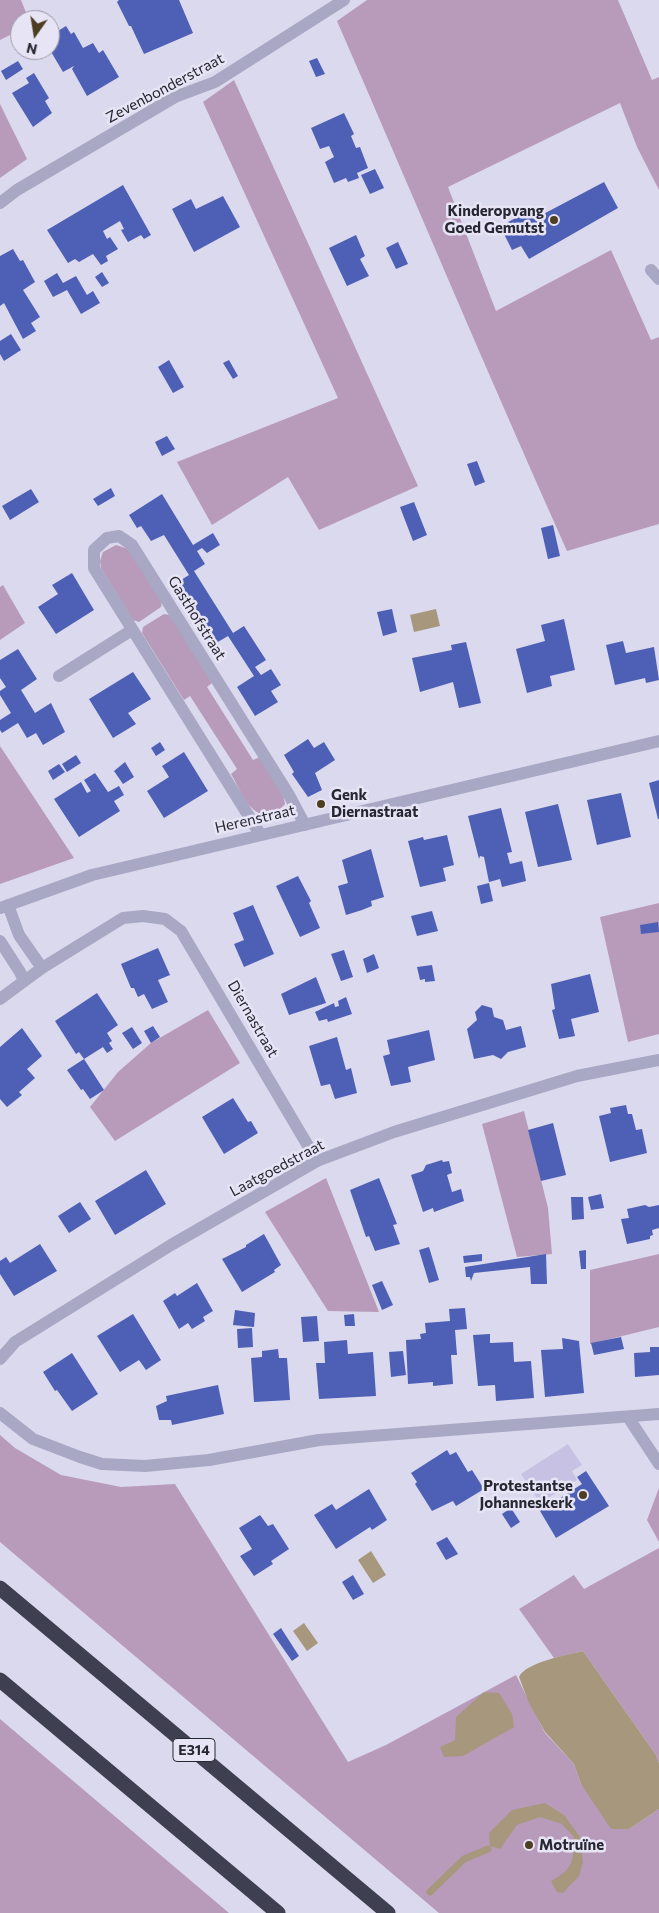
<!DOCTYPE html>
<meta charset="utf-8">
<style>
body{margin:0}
#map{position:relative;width:659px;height:1913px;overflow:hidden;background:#dbd9ed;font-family:Commissioner,sans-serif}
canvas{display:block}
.north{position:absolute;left:10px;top:10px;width:50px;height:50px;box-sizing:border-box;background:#e7e4f6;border:1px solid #9a98a7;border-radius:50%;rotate:193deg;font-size:14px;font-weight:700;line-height:20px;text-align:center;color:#262731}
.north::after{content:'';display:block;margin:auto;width:18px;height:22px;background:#4d3e21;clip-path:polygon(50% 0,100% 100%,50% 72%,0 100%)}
</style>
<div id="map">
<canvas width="659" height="1913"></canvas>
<div class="north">N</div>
</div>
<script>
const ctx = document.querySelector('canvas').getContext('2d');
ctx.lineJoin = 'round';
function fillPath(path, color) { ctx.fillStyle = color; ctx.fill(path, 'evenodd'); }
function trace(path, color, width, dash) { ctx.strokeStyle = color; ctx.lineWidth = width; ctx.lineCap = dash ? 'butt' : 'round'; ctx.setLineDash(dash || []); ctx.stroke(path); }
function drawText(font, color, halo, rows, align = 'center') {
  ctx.font = font + ' Commissioner,sans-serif'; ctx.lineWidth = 5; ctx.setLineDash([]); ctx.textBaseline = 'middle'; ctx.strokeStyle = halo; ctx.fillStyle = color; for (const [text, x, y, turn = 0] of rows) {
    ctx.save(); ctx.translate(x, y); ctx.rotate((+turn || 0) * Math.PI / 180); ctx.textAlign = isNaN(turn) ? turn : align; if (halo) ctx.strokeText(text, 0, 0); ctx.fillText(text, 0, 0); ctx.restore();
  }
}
fillPath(new Path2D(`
 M0,0H21L29,20H20V30L0,40Z
 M367,0H618L652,80L659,77V190L637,147L620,103L448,187L496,311L611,250L651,340L659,337V524L567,551C488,375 414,198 337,21Z
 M234,80L418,486L319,530L288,477L212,525L177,462L338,398L203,102Z
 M0,104L27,159L0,178Z
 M116,545L129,549L162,601L161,607L139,622L133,620L101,568L100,561L103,552Z
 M3,585L25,623L0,640V587Z
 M164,614L170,615L213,682L207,687L253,760L260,757L283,794L285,804L272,817C247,814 243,794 231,774L237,769L190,696L184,700L142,633L143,627Z
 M0,746L74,858L0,884Z
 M659,903V1034L628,1042L600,917Z
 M208,1010L240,1063L115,1141L90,1107L118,1072L151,1043Z
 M524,1111L548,1208L552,1254L517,1257L482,1124Z
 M326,1178L379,1312L328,1311L265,1212Z
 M659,1254V1327L590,1344V1270Z
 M0,1435L15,1448L61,1475L121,1487L175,1484L348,1762L386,1745L516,1675L545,1733L574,1764L581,1784L629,1829L659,1809V1913H439L0,1542Z
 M659,1488V1542L647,1520Z
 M659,1548V1763L656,1755L583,1651L554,1658L519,1609L574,1575L584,1589Z
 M0,1719L229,1913H0Z`), '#b89bba');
fillPath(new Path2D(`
 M568,1444L582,1465L572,1471L577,1480L540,1503L521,1474Z`), '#c7c2e4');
fillPath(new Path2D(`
 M436,609L440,626L414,632L410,615Z
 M371,1551L386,1575L373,1583L358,1560Z
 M304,1623L318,1643L307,1651L293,1631Z
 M583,1651L656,1755L659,1763V1809L629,1829H611L581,1784L574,1764L545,1732L529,1703L519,1677C526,1662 567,1655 583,1651Z
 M484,1692L499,1693L512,1714L514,1727L463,1756L444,1757L440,1747L455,1740L456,1717Z
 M545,1803L564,1815L580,1837L583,1862L579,1876L563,1893L557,1892L551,1881C574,1868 573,1862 574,1837L562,1824L540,1817L517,1825L500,1849L490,1846L489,1833L512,1810Z`), '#a7977c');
trace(new Path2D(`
 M430,1892L464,1859L488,1849`), '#a7977c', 7);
fillPath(new Path2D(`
 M119,0H179L193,33L144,54L131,26H129L117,2Z
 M66,26L71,34L74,32L83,48L93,43L99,53L103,50L119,77L87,96L72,69L74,66L63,72L50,50V36Z
 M317,58L325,74L316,77L309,61Z
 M18,61L23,69L6,80L1,71Z
 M34,73L49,98L45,101L52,113L33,127L12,93L29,83L26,78Z
 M344,113L354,134L351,136L356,148L360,147L368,168L357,173L359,178L348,182L346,178L334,183L325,162L334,157L329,146L320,149L311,128Z
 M375,169L384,188L370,194L361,175Z
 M604,182L618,208L529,259L521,246L512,250L503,232L511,228L508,222L529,211L534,219Z
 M123,185L151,235L144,239L141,235L128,242L121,230L124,229L120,221L103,231L107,239L110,237L118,249L106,256L108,261L101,265L93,254L79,262L75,259L68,263L47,230Z
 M223,196L240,227L194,252L172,209L191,199L196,209Z
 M356,235L365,256L360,259L369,276L347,286L329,248Z
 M398,242L408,264L396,269L386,248Z
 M13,249L20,261L23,260L35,282L23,290L40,317L31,323L36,331L23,339L4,303L0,306V256Z
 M102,272L109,283L102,287L95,277Z
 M57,273L63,283L76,276L87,295L93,291L100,303L81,314L67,290L53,297L44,281Z
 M11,334L21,350L4,361L0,354V341Z
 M169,360L184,387L173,393L158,367Z
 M229,360L238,376L233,379L223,363Z
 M167,436L175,449L162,456L155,442Z
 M477,461L485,482L475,486L467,464Z
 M111,488L115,496L98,506L93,499Z
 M31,489L39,502L10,520L2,506Z
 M162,494L193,545L213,533L220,545L207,553L202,548L197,551L205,564L194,571L233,633L244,626L266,660L255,667L261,675L271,669L281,685L271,691L278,702L255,716L237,687L254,676L228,636L211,646L173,585L189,575L164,535L151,541L141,526L137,528L129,515Z
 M414,502L427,535L413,541L400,507Z
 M553,525L560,556L548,559L541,528Z
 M72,573L94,610L56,634L38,607L58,594L52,585Z
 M392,609L397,632L383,636L377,612Z
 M564,619L575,670L550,676L552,686L527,693L516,649L545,641L541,625Z
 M623,641L626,653L654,647L659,680L646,683L645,678L615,685L606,645Z
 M466,642L481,703L459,708L453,682L420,692L412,658L452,650L451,645Z
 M18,649L37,679L21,690L35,713L51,703L65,732L43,745L36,733L27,738L18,723L2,733L0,730V720L11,713L0,695V691L6,687L0,678V660Z
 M133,672L151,699L128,713L136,724L113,738L89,699Z
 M308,739L314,748L324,742L335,760L315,773L322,790L308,797L292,774L294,772L284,755Z
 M160,742L165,750L156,756L151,748Z
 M184,752L208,791L164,818L147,791L169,777L162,766Z
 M76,755L81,763L67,772L62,764Z
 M125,762L134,777L123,784L114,771Z
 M59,764L65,772L53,780L48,771Z
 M95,773L108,792L119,786L124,795L114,801L120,811L79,837L54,799L81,782L87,793L91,791L84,780Z
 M659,780V819H658L649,783Z
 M621,793L631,837L597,845L587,800Z
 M558,804L572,860L538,867L525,812Z
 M501,808L512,852L507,853L510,864L522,861L526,881L502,887L500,879L489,882L484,857L480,856L479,859L468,816Z
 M447,835L454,865L443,868L446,881L420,887L408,841L423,837L424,840Z
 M371,849L384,897L371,901L372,906L362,910L346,915L338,886L348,883L342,860Z
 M298,876L311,901L309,903L320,928L300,937L276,886Z
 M489,883L493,901L481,904L477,886Z
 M253,905L274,954L244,967L234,944L244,940L233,913Z
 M432,911L438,931L417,936L411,916Z
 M658,922L659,932L641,934L640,925Z
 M158,948L170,975L158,980L168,1002L152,1009L144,994L138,997L134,988H131L121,964Z
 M344,950L353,977L341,981L331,954Z
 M374,954L379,968L367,973L363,959Z
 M432,965L435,981L425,982V979L420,980L417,967Z
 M590,974L599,1012L571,1019L575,1036L559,1039L552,1010L555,1009L551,984Z
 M316,977L326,1003L289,1015L281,994Z
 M97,993L118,1025L107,1033L112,1041L109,1043L113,1049L107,1053L103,1047L84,1059L79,1052L76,1054L55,1021Z
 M346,997L352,1014L328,1022L327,1019L319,1021L315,1012L334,1003L335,1007L339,1006L338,1001Z
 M482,1005L492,1008L494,1017L503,1020L506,1030L521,1026L526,1047L508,1052L501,1059L493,1055L474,1059L467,1029L477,1020L475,1012Z
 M153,1026L160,1037L151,1043L144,1031Z
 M132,1027L142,1043L133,1049L122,1033Z
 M22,1028L42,1056L27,1069L35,1078L19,1092L22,1095L7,1107L0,1099V1047Z
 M429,1030L435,1060L408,1067L411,1082L391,1086L383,1056L390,1054L387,1040Z
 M337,1037L346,1070L351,1068L357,1093L335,1099L330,1084L321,1086L309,1046Z
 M84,1059L104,1090L90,1099L83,1089L81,1090L67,1070Z
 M233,1098L248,1122L251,1121L258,1133L224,1154L202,1117Z
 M626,1105L628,1114H632L636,1130L642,1129L647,1153L610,1162L599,1116L611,1113L610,1108Z
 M553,1123L566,1175L541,1181L528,1130Z
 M442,1160L443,1162L449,1161L452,1173L447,1175L452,1192L461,1189L464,1201L434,1212L433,1208L423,1212L411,1175L423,1171L426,1165Z
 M146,1170L166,1204L115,1235L95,1201Z
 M379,1178L397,1224L393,1225L400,1244L375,1251L369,1236L366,1237L350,1190Z
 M601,1194L604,1208L591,1210L588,1197Z
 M571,1197H583L584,1219L572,1220Z
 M80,1202L91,1219L69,1233L58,1216Z
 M645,1205L649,1207L659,1205V1228L652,1230L653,1235L650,1236V1239L627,1244L621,1219L629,1218L627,1209Z
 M264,1234L281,1265L274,1270L275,1272L242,1292L222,1259L246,1247V1245Z
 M40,1244L57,1271L14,1296L0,1274V1261L6,1257L10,1263Z
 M429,1247L439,1280L429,1283L419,1250Z
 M586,1250V1269H581L579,1251Z
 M482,1254V1261L464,1263L463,1256Z
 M546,1254L547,1284H531L530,1267L474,1273L471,1281L470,1277H466L465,1267Z
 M382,1281L393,1305L382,1310L372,1285Z
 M197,1283L213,1311L203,1317L205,1321L192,1329L188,1323L179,1329L163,1301L175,1293L177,1296Z
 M465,1308L467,1329L455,1330L457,1355H451L453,1384L433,1386V1382L408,1384L406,1340L421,1339L420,1334L426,1333L425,1323L450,1321L449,1309Z
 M235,1310L255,1313L254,1327L233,1325Z
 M133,1314L161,1360L146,1370L139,1360L120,1372L97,1336Z
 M354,1314L355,1326H345L344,1315Z
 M317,1316L319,1341L303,1342L301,1317Z
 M252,1328L253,1347L238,1348L237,1329Z
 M490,1334V1343L513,1342L514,1362L531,1361L534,1398L496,1401L495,1385L478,1386L473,1335Z
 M621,1337L624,1349L594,1355L591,1343Z
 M562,1338L579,1341L584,1393L545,1397L541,1350L563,1349Z
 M347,1340L348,1354L373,1352L376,1396L319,1399L316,1363H325L324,1342Z
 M650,1347H659V1375L635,1377L634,1353L650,1352Z
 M278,1349L279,1358H287L290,1400L254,1402L251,1358L262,1357V1351Z
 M403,1351L406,1375L391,1377L389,1352Z
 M72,1353L98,1394L72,1411L57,1390L55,1391L43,1372Z
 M218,1385L224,1414L172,1425L171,1420H159L156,1406L167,1401L166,1396Z
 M447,1450L450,1455L456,1452L468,1472L472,1470L484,1489L456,1506L453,1501L432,1511L415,1484L417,1482L411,1473Z
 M586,1471L609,1506L556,1538L540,1511L582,1484L577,1477Z
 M369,1489L387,1520L372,1530L370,1527L336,1549L314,1515L332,1504L336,1510Z
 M511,1508L520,1522L511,1528L502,1514Z
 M260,1515L268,1526L273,1524L289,1549L271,1561L273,1564L254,1576L240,1556L252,1549L239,1528Z
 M447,1537L458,1554L446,1560L436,1543Z
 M353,1575L364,1594L353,1600L342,1582Z
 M281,1628L299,1656L292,1661L273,1634Z`), '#4e5fb6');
trace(new Path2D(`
 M0,203L17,190L175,97L215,82L344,0
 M651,270L659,279
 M59,676L132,630
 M260,834L94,568V550L107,538L119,536L132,545L289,795L305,825
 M8,905L19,935L42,968
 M0,908L92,875L659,741
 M0,941L20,972L24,981
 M0,999L42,968L123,918L143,916L165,919L181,931L317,1161
 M0,1359L15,1342L171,1245L317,1161L394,1132L577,1076L659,1060
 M0,1413L33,1439L80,1457L102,1464L145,1466L209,1460L319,1440L659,1414
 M628,1417L659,1464`), '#a8a7c4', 12);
trace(new Path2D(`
 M0,1588L388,1913
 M0,1680L278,1913`), '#3e4051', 15);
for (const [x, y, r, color] of [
 [554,220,5,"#4d3e21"],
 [321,804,5,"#4d3e21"],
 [583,1495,5,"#4d3e21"],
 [529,1845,5,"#4d3e21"]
]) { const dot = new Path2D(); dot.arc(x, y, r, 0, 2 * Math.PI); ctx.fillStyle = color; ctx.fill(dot); trace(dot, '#e7e4f6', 2); }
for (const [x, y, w] of [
 [194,1750,42]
]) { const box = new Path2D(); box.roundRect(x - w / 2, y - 11.5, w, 23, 4); ctx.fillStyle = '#e7e4f6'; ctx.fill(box); trace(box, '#262731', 1); }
drawText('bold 14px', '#262731', null, [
 ["E314",194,1750]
]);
drawText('15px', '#262731', '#e7e4f6', [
 ["Zevenbonderstraat",165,88,-28],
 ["Gasthofstraat",197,618,58],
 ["Herenstraat",255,819,-13],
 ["Diernastraat",253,1019,60],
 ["Laatgoedstraat",277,1168,-28]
]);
drawText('bold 15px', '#262731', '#e7e4f6', [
 ["Kinderopvang",544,211],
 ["Goed Gemutst",544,228],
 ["Genk",331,795,"left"],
 ["Diernastraat",331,812,"left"],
 ["Protestantse",573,1486],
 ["Johanneskerk",573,1503],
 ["Motruïne",539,1845,"left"]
], 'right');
</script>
